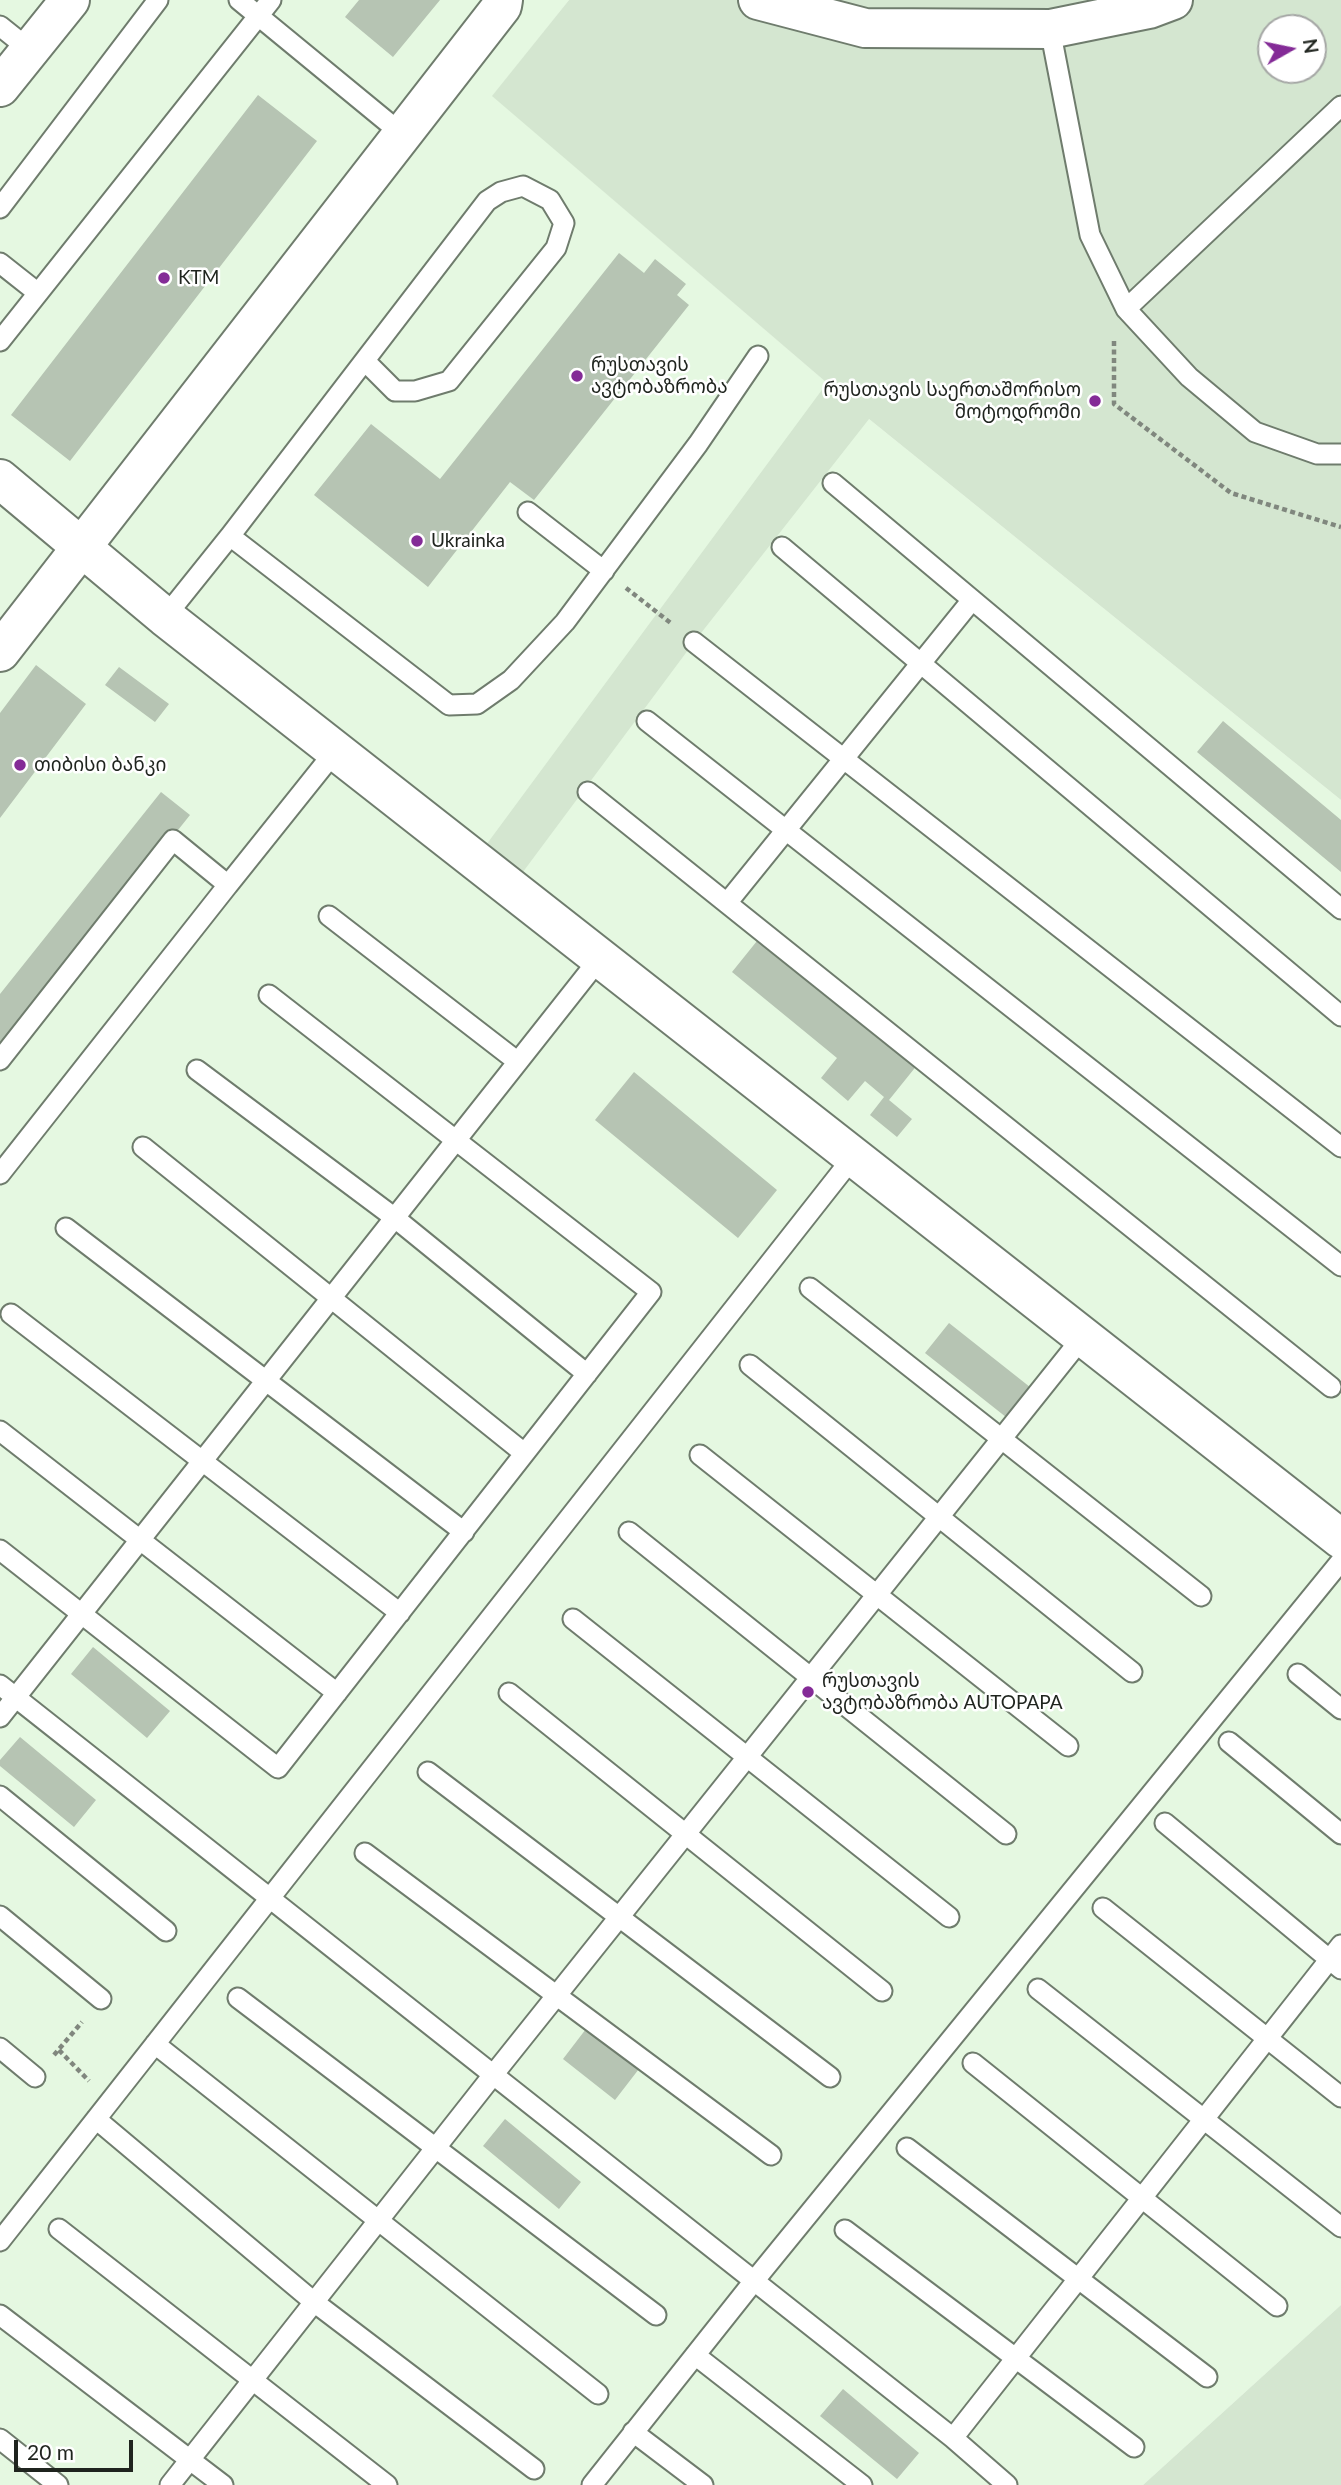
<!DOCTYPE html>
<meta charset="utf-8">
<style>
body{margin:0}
#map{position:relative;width:1341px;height:2485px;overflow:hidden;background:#f4fff1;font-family:Lato,sans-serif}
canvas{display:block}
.north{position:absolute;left:1257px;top:14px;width:70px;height:70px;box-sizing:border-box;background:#fff;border:2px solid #a5a7a5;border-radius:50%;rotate:81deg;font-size:19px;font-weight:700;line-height:28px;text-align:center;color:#1f241e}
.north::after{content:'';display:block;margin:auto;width:24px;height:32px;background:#842b97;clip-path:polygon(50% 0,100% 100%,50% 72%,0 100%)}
.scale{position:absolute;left:14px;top:2440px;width:119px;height:32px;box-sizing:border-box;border:4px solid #1f241e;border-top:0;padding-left:9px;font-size:21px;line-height:24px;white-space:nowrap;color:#1f241e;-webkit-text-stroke:5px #fff;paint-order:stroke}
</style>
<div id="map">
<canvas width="1341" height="2485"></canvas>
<div class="north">N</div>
<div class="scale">20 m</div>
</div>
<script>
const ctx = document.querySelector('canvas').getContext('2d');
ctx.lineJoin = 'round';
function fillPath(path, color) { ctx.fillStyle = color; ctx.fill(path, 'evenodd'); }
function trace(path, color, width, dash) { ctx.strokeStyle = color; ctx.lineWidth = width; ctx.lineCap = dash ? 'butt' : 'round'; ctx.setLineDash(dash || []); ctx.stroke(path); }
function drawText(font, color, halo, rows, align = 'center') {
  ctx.font = font + ' Lato,"Noto Sans Georgian",sans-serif'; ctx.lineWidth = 5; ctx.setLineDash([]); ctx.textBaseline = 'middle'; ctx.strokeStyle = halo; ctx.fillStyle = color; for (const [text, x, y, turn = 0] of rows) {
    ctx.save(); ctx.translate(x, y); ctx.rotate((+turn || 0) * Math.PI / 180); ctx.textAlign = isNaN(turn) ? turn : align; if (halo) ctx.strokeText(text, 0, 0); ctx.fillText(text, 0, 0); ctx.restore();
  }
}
fillPath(new Path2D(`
 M0,0H569L493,96L869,419L1341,800V2305L1143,2485H0Z`), '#e5f8e1');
fillPath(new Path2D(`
 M569,0H1341V800L869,419L694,642L511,888L475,860L827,383L492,96ZM1271,28H1313V70H1271Z
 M1341,2305V2485H1143Z`), '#d4e6d0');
fillPath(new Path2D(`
 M359,0H440L393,57L345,17Z
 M258,95L317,141L70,461L11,415Z
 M619,253L644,273L655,259L686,284L677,295L689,305L534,500L510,482L428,587L314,495L371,424L440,479Z
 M36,665L86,704L0,818V713Z
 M119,667L169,704L155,722L105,685Z
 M1223,721L1341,820V872L1197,752Z
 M161,792L190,815L0,1053V994Z
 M761,936L918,1064L889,1100L912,1119L897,1137L870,1115L884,1097L865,1081L848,1101L821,1078L837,1058L732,972Z
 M634,1072L777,1190L738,1238L595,1120Z
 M949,1323L1035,1391L1011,1421L925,1353Z
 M93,1647L170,1711L147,1738L71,1674Z
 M20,1737L96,1800L74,1827L0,1766V1760Z
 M589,2025L642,2065L615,2100L563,2059Z
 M505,2119L581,2182L559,2209L483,2146Z
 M843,2389L919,2453L897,2479L820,2416Z`), '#b6c4b3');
const service = new Path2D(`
 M239,0L402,134
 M0,26L30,50
 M1050,29L1090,235L1126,309L1189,377L1255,432L1317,454H1341
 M0,208L158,0
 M0,263L38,293
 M1126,309L1341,106
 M0,341L271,0
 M833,483L1341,909
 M528,512L604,571
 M230,536L487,201L501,192L523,186L550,200L564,223L556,248L449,381L415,391H395L365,361
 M782,547L1341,1016
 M165,617L230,536L449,705L477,704L511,680L565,622L698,444L758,356
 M694,642L1341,1147
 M647,721L1341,1266
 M588,792L1331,1387
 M228,885L336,750
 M727,903L972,600
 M329,916L518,1062
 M0,1060L173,840L228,885L0,1174
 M197,1070L395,1218L587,1374
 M143,1147L524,1453
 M66,1228L464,1532
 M810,1288L1201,1596
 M11,1314L400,1613
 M750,1365L1132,1672
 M0,1431L337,1693
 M700,1455L1068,1746
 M629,1532L1006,1834
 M0,1550L278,1768L651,1292L269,995
 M573,1619L949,1917
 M1298,1674L1341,1709
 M0,1685L953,2438L1007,2485
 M509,1693L882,1991
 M0,1717L600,958
 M1229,1742L1341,1834
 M428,1772L830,2077
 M0,1796L166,1931
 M1165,1823L1341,1969
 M365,1853L771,2155
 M1103,1908L1341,2097
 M0,1916L101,1999
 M1038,1989L1341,2227
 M238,1998L656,2315
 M155,2044L598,2394
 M0,2048L35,2077
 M973,2063L1277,2306
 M96,2119L314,2302L534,2469
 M907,2148L1207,2377
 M59,2229L387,2485
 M845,2230L1134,2447
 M0,2241L854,1156
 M0,2315L223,2485
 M695,2355L862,2485
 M633,2432L703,2485
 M953,2438L1341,1945
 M0,2439L58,2485
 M170,2485L493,2075L1082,1338
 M592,2485L754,2281L1341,1561`);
const minor = new Path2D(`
 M758,0L865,28L1050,29L1149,9L1173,0
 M0,87L70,0
 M0,479L165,617L1341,1539
 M0,652L502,6L503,0`);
trace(service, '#6f7c6d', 23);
trace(minor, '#6f7c6d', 42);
trace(new Path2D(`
 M1114,341V404L1231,493L1341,527
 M626,588L672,624
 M59,2050L89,2081
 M54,2055L82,2022`), '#80877e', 4.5, [5, 3.5]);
trace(service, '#fff', 19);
trace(minor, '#fff', 38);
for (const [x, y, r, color] of [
 [164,278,7,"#842b97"],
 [577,376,7,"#842b97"],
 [1095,401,7,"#842b97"],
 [417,541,7,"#842b97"],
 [20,765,7,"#842b97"],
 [808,1692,7,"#842b97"]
]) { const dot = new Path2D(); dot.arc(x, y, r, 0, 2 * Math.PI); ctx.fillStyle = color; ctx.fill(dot); trace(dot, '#fff', 2.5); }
drawText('19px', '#1f241e', '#fff', [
 ["KTM",178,278],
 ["რუსთავის",591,365],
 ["ავტობაზრობა",591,387],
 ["რუსთავის საერთაშორისო",1081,390,"right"],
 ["მოტოდრომი",1081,412,"right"],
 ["Ukrainka",431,541],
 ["თიბისი ბანკი",34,765],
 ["რუსთავის",822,1681],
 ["ავტობაზრობა AUTOPAPA",822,1703]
], 'left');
</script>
